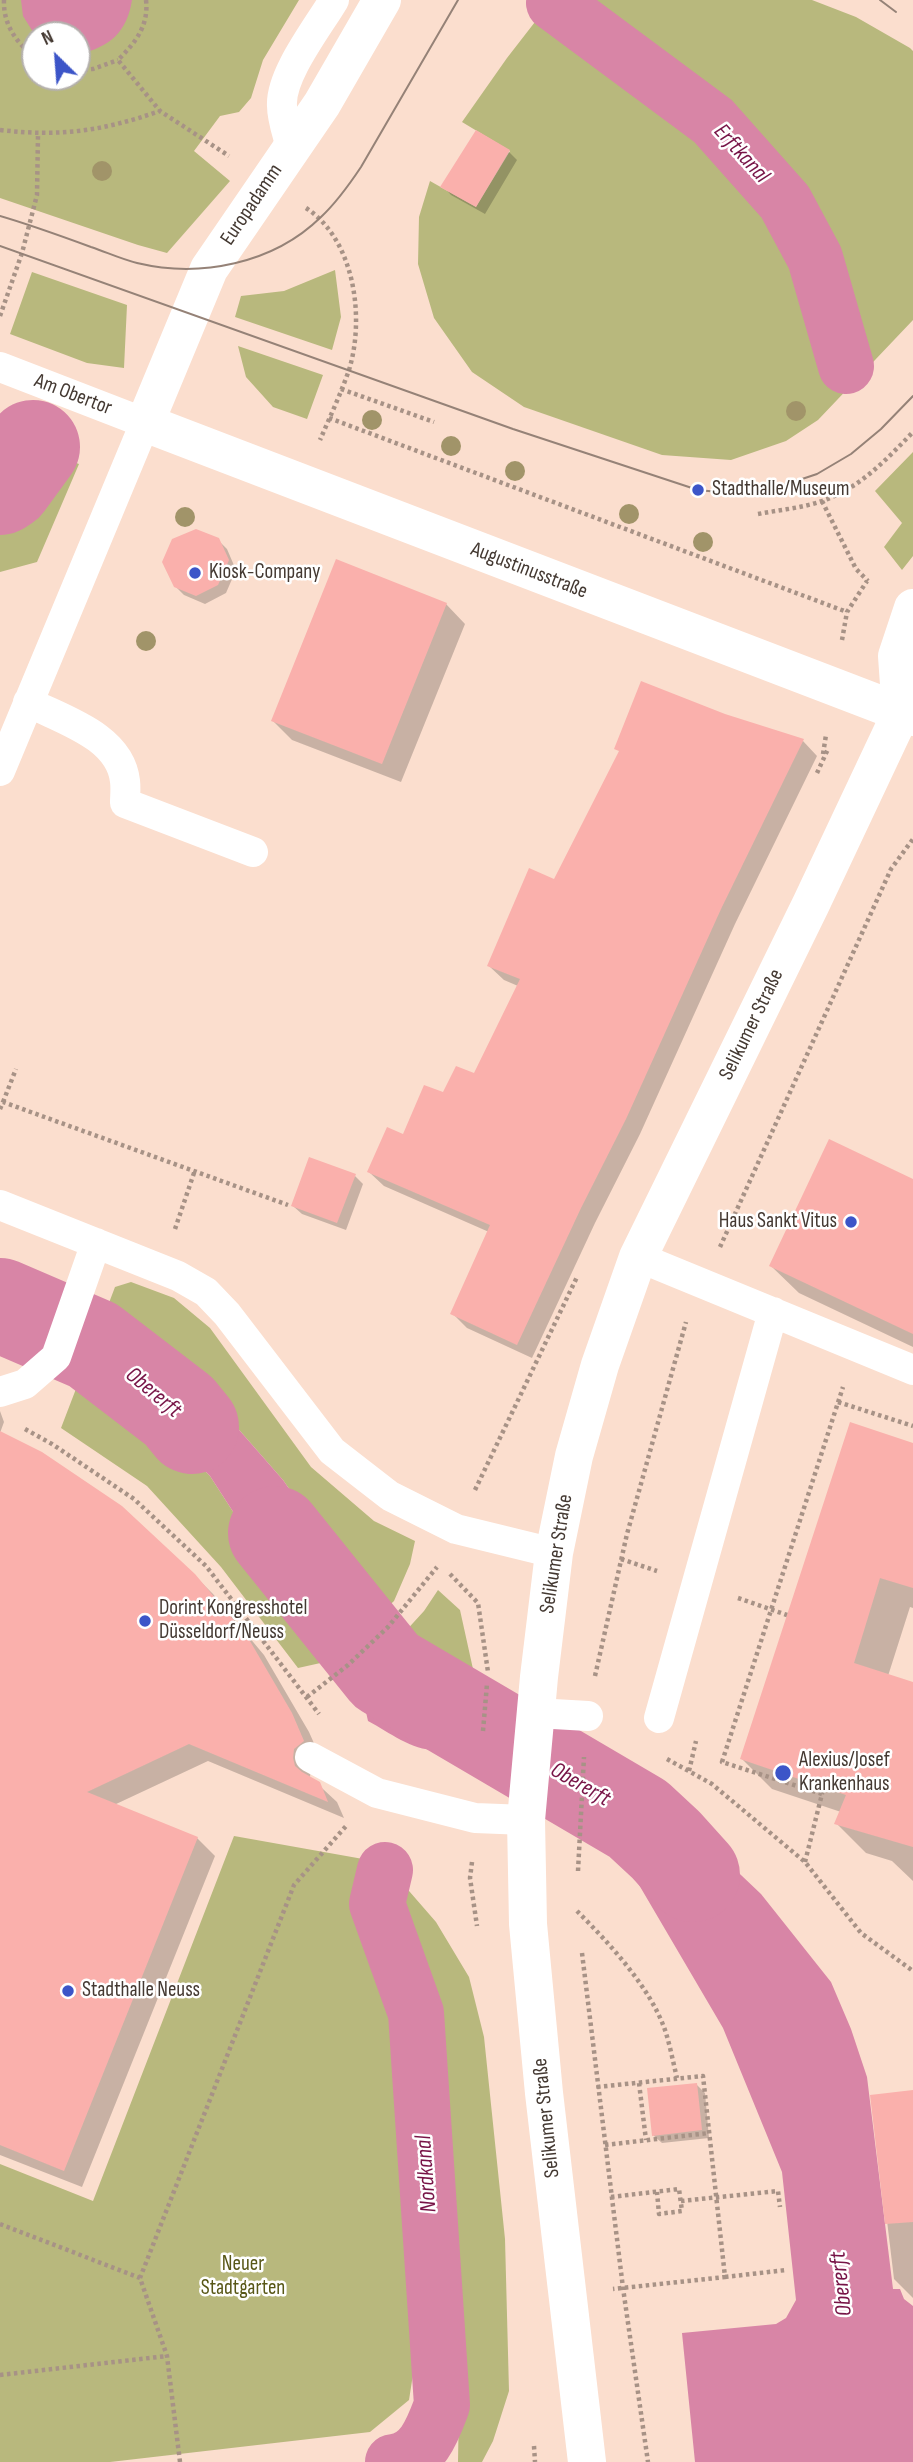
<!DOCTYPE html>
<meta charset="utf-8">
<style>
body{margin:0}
#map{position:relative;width:913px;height:2462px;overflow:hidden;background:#fbdece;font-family:"Sofia Sans Condensed",sans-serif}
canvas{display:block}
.north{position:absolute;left:21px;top:21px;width:70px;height:70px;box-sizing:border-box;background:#fff;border:2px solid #b4b0ad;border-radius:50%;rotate:335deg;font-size:19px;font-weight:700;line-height:28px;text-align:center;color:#443932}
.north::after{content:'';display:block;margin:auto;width:24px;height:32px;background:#3c55c8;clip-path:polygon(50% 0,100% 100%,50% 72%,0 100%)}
</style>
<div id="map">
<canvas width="913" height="2462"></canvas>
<div class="north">N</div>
</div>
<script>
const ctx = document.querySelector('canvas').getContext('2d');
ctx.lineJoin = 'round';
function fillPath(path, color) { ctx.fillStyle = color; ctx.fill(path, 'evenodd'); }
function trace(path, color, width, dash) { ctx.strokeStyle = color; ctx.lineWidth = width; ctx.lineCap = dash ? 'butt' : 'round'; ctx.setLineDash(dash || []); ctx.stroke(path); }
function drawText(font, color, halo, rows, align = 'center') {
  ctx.font = font + ' "Sofia Sans Condensed",sans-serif'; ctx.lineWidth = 5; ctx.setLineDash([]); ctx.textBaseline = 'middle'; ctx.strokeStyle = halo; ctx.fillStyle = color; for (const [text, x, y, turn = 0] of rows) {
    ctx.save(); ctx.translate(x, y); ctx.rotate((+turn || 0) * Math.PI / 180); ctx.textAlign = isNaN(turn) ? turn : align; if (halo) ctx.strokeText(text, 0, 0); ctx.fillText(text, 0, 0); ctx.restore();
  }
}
fillPath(new Path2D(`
 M0,0H299L263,60L251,98L239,112L220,116L194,151L230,181L167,253L138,245L0,198ZM35,35H77V77H35Z
 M552,0H812L856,17L910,48L913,51V320L818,420L786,441L731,460L662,455L524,407L472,372L434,318L418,264L419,217L430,181L476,207L510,151L462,122L507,58Z
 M335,270L341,317L332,350L235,317L241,296L284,291Z
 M32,272L127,305L124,368L87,363L10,334Z
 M238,346L323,375L307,419L273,407L246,377Z
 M0,434L79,464L37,562L0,572Z
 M913,452V556L902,570L884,547L902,523L875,491Z
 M131,1282L174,1298L210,1328L311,1467L374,1521L415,1541L410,1564L394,1601L378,1616L283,1480L198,1383L154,1339L104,1316L115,1287Z
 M84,1368L132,1398L210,1476L279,1583L303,1615L338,1654L325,1662L298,1668L221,1567L147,1486L61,1428Z
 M438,1590L460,1610L473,1669L392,1646L424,1611Z
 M234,1836L363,1859L352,1896L394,2013L416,2355L409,2400L370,2432L110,2462H0V2164L93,2201Z
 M396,1876L436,1922L469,1977L484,2037L505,2239L509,2391L493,2441L482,2462H458L459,2402L438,2024Z`), '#b8b87d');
fillPath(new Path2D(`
 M21,0H132C127,32 110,47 79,54H77V35H35L23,16Z
 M0,1282L44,1298L29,1337L0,1329Z
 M104,1316L154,1339L198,1383L283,1480L378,1616L338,1654L303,1615L279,1583L210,1476L132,1398L84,1368Z
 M392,1646L473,1669C472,1688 474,1711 470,1730C467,1739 458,1745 450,1748C420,1757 394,1735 368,1721L358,1676Z
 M594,1767L663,1801L761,1894L831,1982L851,2029L867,2077L893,2289H900L904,2299L913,2306V2462H695L682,2333L776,2324L786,2318L796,2300L782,2172L723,2028L625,1861L593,1841Z`), '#d885a6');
fillPath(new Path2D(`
 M509,152L517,160L485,214L451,195L443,186Z
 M218,540L227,549L236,570L226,593L205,604L184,595L175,586Z
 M446,604L465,624L401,782L292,740L273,721Z
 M725,715L803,741L817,756L735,924L640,1134L595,1223L532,1358L467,1328L452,1313L489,1232L384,1186L369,1172L443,1094L475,1076L518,986L504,980L489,966L555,881Z
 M355,1176L363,1184L346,1230L302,1214L293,1206Z
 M913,1180V1347L799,1293L771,1266Z
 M0,1411L4,1422L0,1433L194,1575L213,1594L264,1655L309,1732L321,1759L311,1767L310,1777L337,1802L344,1818L208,1761L114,1805L197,1838L215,1856L82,2187L0,2155Z
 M913,1445V1608L910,1607L888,1676L913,1684V1881L892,1861L866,1853L836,1823L841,1812L772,1789L742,1759Z
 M696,2084L705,2093L709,2138L662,2143L653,2135Z
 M913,2092V2298L894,2279L872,2096Z`), '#0003');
trace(new Path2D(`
 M401,2462V2461`), '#d885a6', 16);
trace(new Path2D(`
 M554,3L713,121L785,202L815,258L846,366
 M385,1870L377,1904L416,2013L442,2405C433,2429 423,2459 393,2462`), '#d885a6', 56);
trace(new Path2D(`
 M0,488L6,484L33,447
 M0,1305L93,1345L179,1411L192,1427
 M275,1533L386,1671L638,1819L666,1845L693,1875`), '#d885a6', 94);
fillPath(new Path2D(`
 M476,130L510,150L476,207L440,187Z
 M196,529L219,538L229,560L218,585L196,596L174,587L162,562L172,539Z
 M336,559L447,603L382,764L271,721Z
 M641,681L725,714L804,739L721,909L626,1119L581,1208L517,1345L450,1314L490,1225L367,1172L387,1127L403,1134L424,1085L443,1092L456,1066L474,1073L520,979L487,966L529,868L554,879L619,751L614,749Z
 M829,1139L913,1179V1334L769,1266Z
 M309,1157L356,1174L337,1223L291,1206Z
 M850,1422L913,1443V1588L880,1578L854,1663L913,1682V1847L834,1824L846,1795L740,1759Z
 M0,1431L42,1452L122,1506L195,1574L247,1636L292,1713L304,1741L294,1749L293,1758L295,1766L302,1772L320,1782L328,1802L189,1744L87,1792L198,1837L64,2171L0,2145Z
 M697,2083L702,2130L652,2136L647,2088Z
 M913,2090V2222L885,2224L870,2095Z`), '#fab0ac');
trace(new Path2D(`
 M4,0C3,25 17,43 35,58
 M146,0C149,26 135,43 118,60L160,111L229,156
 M77,70L93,69L118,60
 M0,130C61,137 102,131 160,111
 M306,208C355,240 365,318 349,370C341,393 330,417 320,440
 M0,316L22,253L37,195L38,135
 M341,389L434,422
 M329,418L847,612
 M822,501L856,569L868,581
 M758,514C779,510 802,508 822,501C860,488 886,460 913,432
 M842,640L847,612L867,581
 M823,754L826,735
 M817,773L828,749
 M3,1102L16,1069
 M0,1109L3,1102L288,1205
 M175,1229L195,1170
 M720,1247L891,869L913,839
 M838,1402L913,1426
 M25,1429L52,1444L134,1499L206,1566L319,1714
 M475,1490L577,1277
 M621,1559L657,1571
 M450,1574L478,1603L488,1672
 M738,1598L787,1615
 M595,1676L627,1534L686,1322
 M307,1697L348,1665L388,1627L437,1567
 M483,1731L487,1684
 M667,1759L712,1784L805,1862L861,1933L913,1971
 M689,1771L696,1741
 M472,1862L470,1878L477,1926
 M805,1862L822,1794L722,1762L843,1387
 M578,1871L584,1757
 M577,1911C609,1943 650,1987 665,2030C670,2045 673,2062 677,2078
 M582,1953L623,2288L648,2462
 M639,2083L646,2140
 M597,2087L703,2076L725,2277L613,2289
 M605,2145L709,2133
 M611,2197L679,2189L682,2211L659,2214L657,2192
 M681,2201L778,2191L780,2207
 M0,2224L140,2278
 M725,2277L786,2270
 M0,2375L167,2356
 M534,2446L535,2462
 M180,2462L167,2356L140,2278L294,1885L347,1825`), '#a79286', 4.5, [3.5, 3.5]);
trace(new Path2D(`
 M291,148C288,135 282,120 282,106C280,75 318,27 334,0
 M0,367L145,423L0,771
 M28,702C63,720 120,736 125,781C126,789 125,796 125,803L253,852
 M0,1205L178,1276L206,1292L227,1314L332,1451L390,1496L456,1529L554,1553
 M638,1257L913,1370
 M0,1392L25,1384L56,1357L96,1243
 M536,1713L588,1716
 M659,1718L773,1312
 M310,1757L377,1793L475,1818L526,1820`), '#fff', 30);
trace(new Path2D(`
 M382,0L322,104L209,269L145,423L913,717`), '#fff', 38);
trace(new Path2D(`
 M901,713L897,656L913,608
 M587,2462L544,2093L528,1924L526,1820L539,1677L554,1553L574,1456L600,1365L638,1257L811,904L901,713L913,702`), '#fff', 38);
trace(new Path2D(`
 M880,0L896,12
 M0,216C31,225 61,236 91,247C106,252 121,259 137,263C200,278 273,264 321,217C337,202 349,185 361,167L458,0
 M0,246L513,429L698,490L739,494L778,487L817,474L851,454L881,429L913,396`), '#958277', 2);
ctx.fillStyle = '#a19469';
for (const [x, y] of [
 [102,171],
 [796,411],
 [372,420],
 [451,446],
 [515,471],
 [629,514],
 [185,517],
 [703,542],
 [146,641]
]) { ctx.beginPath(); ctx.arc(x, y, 10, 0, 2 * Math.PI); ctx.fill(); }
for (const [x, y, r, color] of [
 [698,490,7,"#3c55c8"],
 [195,573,7,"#3c55c8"],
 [851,1222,7,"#3c55c8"],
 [145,1621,7,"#3c55c8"],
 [783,1773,9,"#3c55c8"],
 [68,1991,7,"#3c55c8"]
]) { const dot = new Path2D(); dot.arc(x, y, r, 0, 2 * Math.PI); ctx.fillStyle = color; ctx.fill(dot); trace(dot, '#fff', 2.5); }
drawText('21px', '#443932', '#fff', [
 ["Europadamm",252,205,-56],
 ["Am Obertor",73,395,21],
 ["Augustinusstraße",529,571,21],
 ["Selikumer Straße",752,1025,-64],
 ["Selikumer Straße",557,1554,-81],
 ["Selikumer Straße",547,2118,-96]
]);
drawText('21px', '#443932', '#fff', [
 ["Stadthalle/Museum",712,490],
 ["Kiosk-Company",209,573],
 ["Haus Sankt Vitus",837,1222,"right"],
 ["Dorint Kongresshotel",159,1609],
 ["Düsseldorf/Neuss",159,1633],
 ["Alexius/Josef",799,1761],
 ["Krankenhaus",799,1785],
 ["Stadthalle Neuss",82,1991]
], 'left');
drawText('21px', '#585717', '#fff', [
 ["Neuer",243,2265],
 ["Stadtgarten",243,2289]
]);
drawText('italic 23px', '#771447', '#fff', [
 ["Erftkanal",741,154,48],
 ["Obererft",153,1393,40],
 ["Obererft",580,1785,30],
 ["Nordkanal",427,2174,-94],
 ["Obererft",842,2284,-96]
]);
</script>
